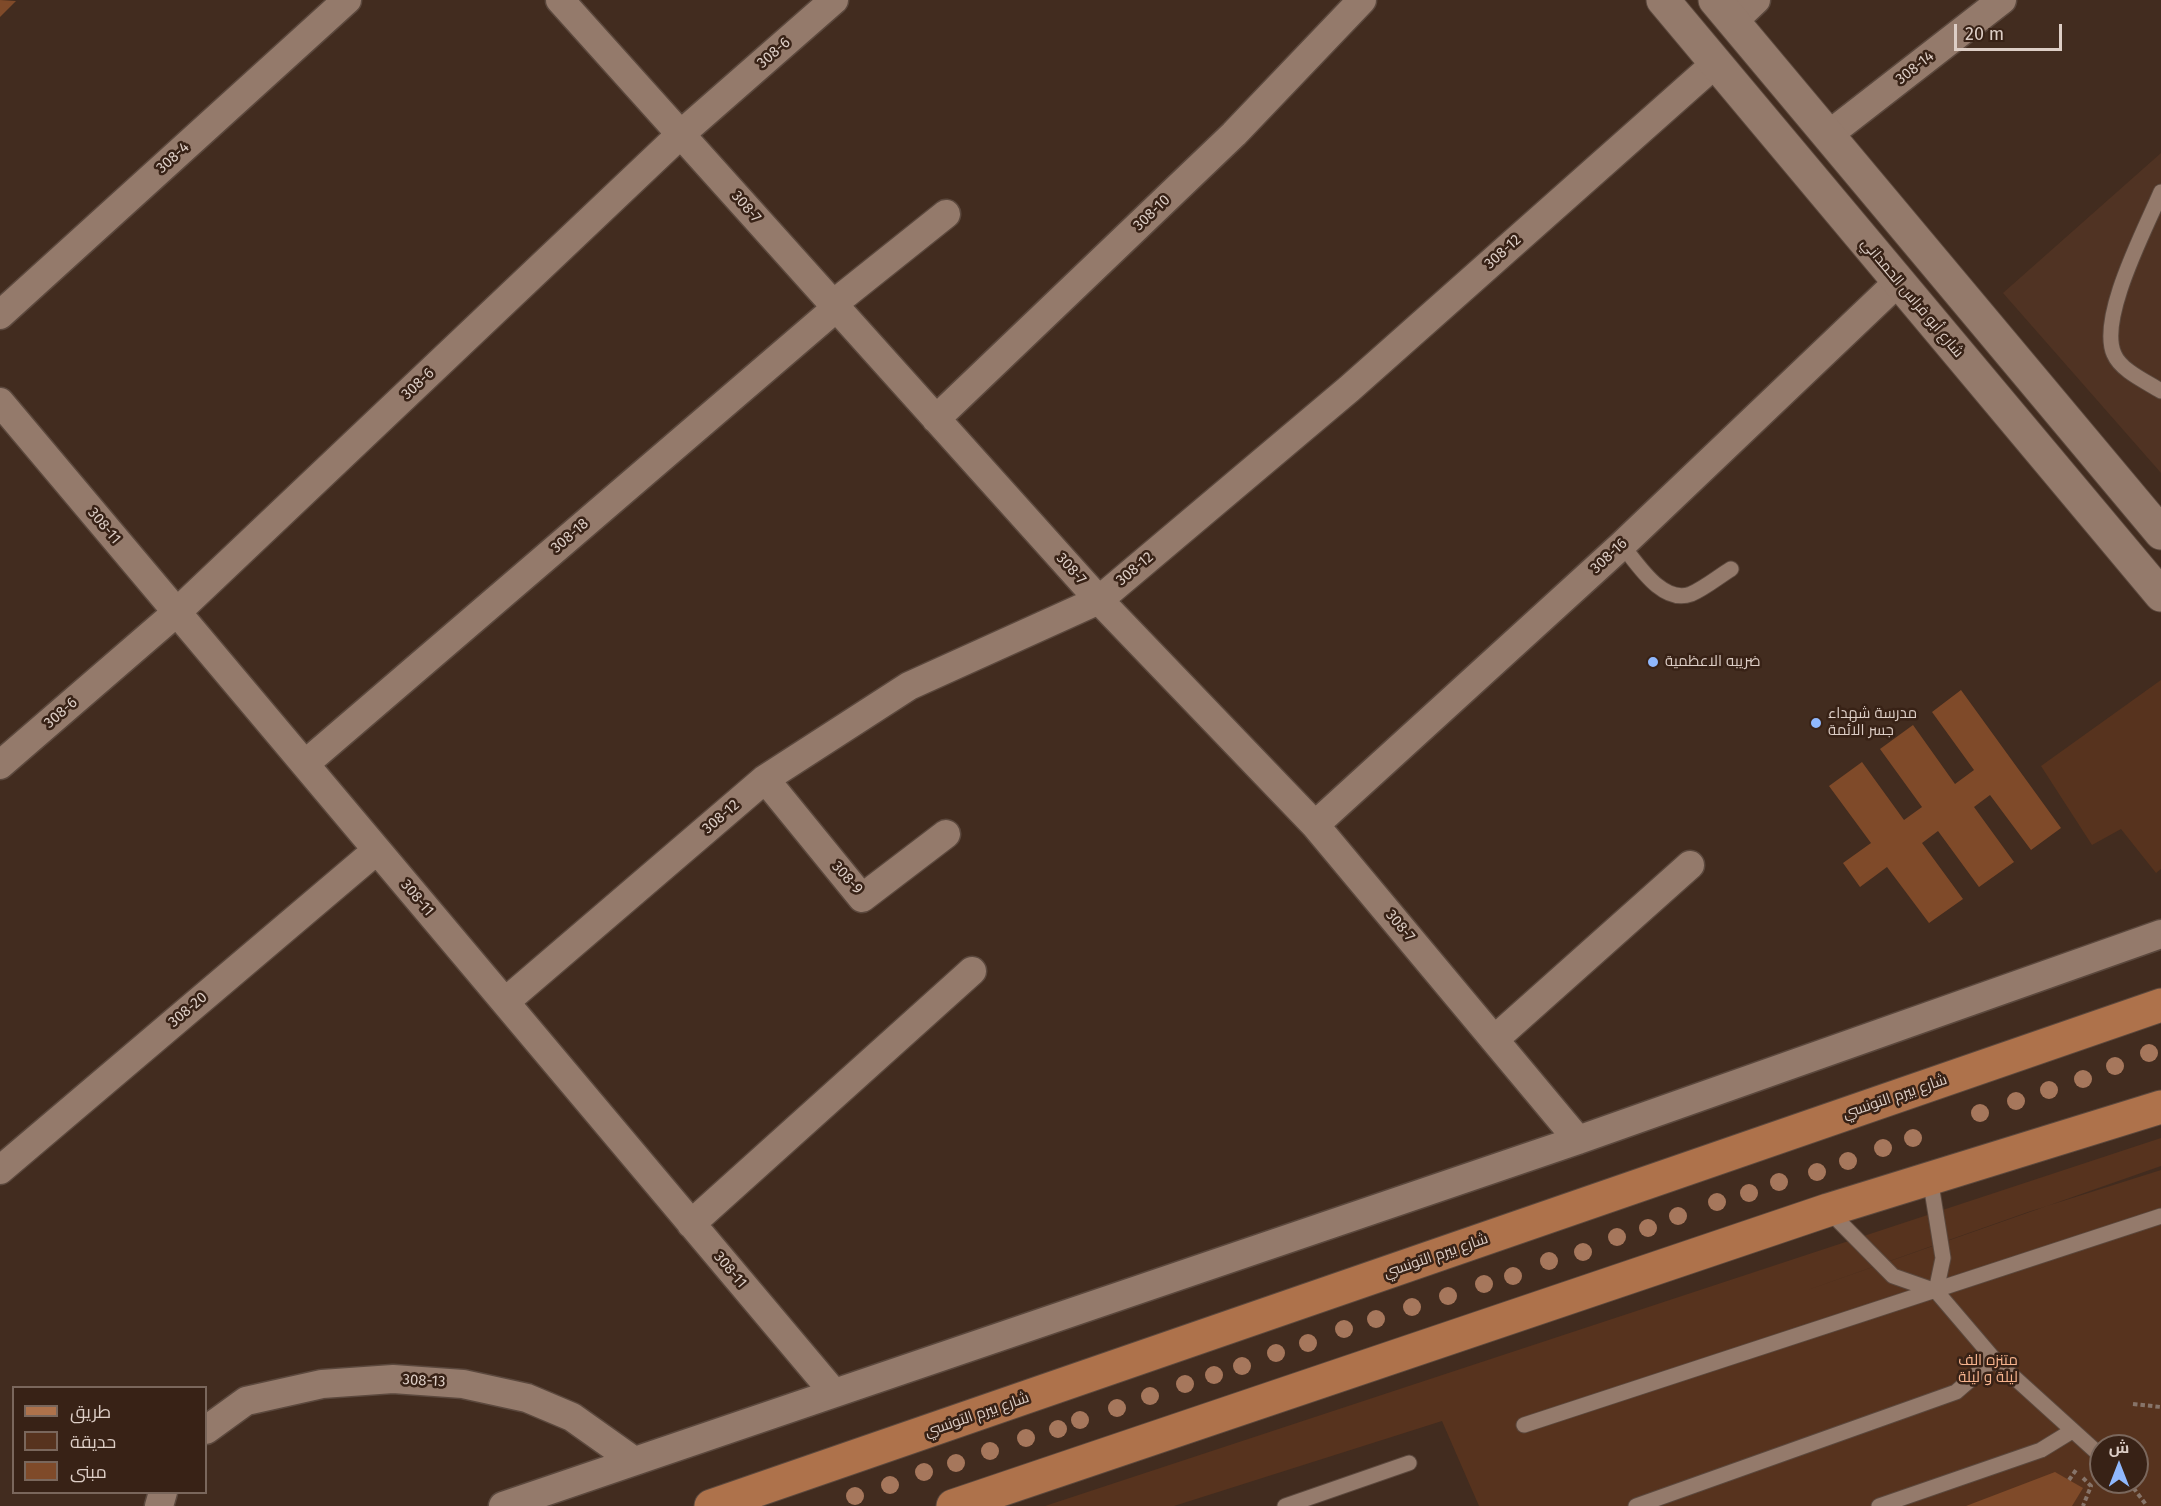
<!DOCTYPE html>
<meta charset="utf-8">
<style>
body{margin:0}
#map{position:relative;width:2161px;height:1506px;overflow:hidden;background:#422c1f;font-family:"Fira Sans",Cairo,sans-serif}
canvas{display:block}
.legend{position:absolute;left:12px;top:1386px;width:195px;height:108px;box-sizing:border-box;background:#382216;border:2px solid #7a675c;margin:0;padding:8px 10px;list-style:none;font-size:18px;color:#ddcec6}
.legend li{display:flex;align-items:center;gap:12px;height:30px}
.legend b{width:30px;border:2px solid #7a675c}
.north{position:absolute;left:2089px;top:1434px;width:60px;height:60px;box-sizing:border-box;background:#382216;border:2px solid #7a675c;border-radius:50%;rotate:0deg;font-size:16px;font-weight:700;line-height:24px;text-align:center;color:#ddcec6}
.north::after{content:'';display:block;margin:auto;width:21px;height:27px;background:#90b8fd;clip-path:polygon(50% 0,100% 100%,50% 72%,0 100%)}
.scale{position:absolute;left:1954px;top:24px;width:108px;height:27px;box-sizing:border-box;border:3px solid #ddcec6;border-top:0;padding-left:8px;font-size:18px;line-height:21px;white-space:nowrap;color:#ddcec6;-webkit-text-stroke:4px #382216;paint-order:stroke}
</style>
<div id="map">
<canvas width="2161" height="1506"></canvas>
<ul class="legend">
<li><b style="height:8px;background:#ae724b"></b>طريق</li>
<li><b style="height:16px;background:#57331e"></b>حديقة</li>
<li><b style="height:16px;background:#7f4a29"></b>مبنى</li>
</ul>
<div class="north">ش</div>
<div class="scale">20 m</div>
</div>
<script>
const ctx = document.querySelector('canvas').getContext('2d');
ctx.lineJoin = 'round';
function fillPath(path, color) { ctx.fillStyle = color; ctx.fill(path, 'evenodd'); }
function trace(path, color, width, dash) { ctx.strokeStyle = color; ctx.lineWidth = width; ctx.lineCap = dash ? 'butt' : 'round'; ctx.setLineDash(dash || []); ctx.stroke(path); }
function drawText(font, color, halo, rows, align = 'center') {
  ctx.font = font + ' "Fira Sans",Cairo,sans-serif'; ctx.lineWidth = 5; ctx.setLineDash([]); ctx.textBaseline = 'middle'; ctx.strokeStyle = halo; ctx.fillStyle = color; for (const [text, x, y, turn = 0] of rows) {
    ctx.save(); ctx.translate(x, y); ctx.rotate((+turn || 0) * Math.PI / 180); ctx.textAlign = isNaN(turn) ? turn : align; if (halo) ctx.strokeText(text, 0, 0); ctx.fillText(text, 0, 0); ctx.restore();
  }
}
fillPath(new Path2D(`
 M2161,153V473L2003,293Z`), '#503323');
fillPath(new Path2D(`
 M2161,680V869L2156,873L2121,829L2092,845L2041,766Z
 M2161,1138V1166L1799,1293L2028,1212L2161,1170V1506H1479L1442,1421L1174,1506H1045ZM2101,1446H2137V1482H2101Z`), '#57331e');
fillPath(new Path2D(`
 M0,0L16,1L0,17Z
 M1961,690L2061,828L2031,850L1990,795L1974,807L2014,862L1979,887L1938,831L1922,843L1963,899L1929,923L1887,867L1860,887L1843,863L1871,843L1829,786L1862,762L1904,820L1922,807L1880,749L1913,725L1955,784L1974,770L1932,712Z
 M2055,1472L2083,1488L2072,1506H1966Z`), '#7f4a29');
const service = new Path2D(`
 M2161,192C2146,228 2098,318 2114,354C2121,371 2147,382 2161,391
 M1622,545C1637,563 1662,605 1691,594C1705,588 1718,577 1731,569
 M1930,1178L1943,1258L1936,1291
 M1828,1210L1893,1276L1936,1291L1994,1359L2101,1456
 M1524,1425L2161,1216
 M1285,1506L1409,1463
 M1636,1506L1956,1392L1994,1359
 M1879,1506L2041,1450L2072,1431`);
const minor = new Path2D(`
 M560,0L1099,600L1315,825L1578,1140
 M1733,22L1756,0
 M1827,136L2002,0
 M832,305L946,214
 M0,315L347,0
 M0,402L834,1393
 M936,419L1234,134L1362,0
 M305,764L836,308
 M0,765L177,612L681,134L834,0
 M765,779L862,898L946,834
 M1315,825L1622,545L1898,282
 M505,1002L765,779L909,686L1099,600L1349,389L1716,63
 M1495,1039L1690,865
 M0,1170L377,850
 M691,1224L972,971
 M206,1430L246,1401L322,1384L393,1379L463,1384L527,1398L572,1417L634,1461
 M159,1506L163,1492
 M503,1506L1578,1140L2161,934`);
const tertiary = new Path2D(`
 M1663,0L2161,595
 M1715,0L2161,533`);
const primary = new Path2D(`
 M711,1506L2161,1005
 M953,1506L1828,1210L2161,1107`);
trace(service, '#5b483d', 17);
trace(minor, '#5b483d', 31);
trace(tertiary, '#5b483d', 35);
trace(primary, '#5b483d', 35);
trace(new Path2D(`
 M2133,1404L2161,1407
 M2083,1478L2091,1486L2083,1506
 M2069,1480L2076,1470
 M2129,1482L2147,1506`), '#877469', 4, [4.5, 3]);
trace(service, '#947a6b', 15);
trace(minor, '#947a6b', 28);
trace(tertiary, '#947a6b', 33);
trace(primary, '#ae724b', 33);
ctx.fillStyle = '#a6775c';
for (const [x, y] of [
 [2149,1053],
 [2115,1066],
 [2083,1079],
 [2049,1090],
 [2016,1101],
 [1980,1113],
 [1913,1138],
 [1883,1148],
 [1848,1161],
 [1817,1172],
 [1779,1182],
 [1749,1193],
 [1717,1202],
 [1678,1216],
 [1648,1228],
 [1617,1237],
 [1583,1252],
 [1549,1261],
 [1513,1276],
 [1484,1284],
 [1448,1296],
 [1412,1307],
 [1376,1319],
 [1344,1329],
 [1308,1343],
 [1276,1353],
 [1242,1366],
 [1214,1375],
 [1185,1384],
 [1150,1396],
 [1117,1408],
 [1080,1420],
 [1058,1429],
 [1026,1438],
 [990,1451],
 [956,1463],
 [924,1472],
 [890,1485],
 [855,1496]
]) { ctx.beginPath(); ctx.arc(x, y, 9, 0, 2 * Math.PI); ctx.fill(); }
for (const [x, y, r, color] of [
 [1653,662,6,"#90b8fd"],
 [1816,723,6,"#90b8fd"]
]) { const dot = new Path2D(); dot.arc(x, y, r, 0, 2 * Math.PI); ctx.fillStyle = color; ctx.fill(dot); trace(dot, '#382216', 2); }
drawText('15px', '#ddcec6', '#382216', [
 ["308-6",774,53,-41],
 ["308-14",1915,68,-38],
 ["308-4",173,158,-42],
 ["308-7",746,207,49],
 ["308-10",1152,213,-44],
 ["308-12",1503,252,-42],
 ["شارع أبو فراس الحمداني",1912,298,50],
 ["308-6",418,384,-43],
 ["308-11",104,526,50],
 ["308-18",570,536,-41],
 ["308-16",1609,556,-43],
 ["308-7",1071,569,48],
 ["308-12",1135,569,-40],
 ["308-6",61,713,-41],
 ["308-12",721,817,-41],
 ["308-9",847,878,48],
 ["308-11",417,898,50],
 ["308-7",1400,926,50],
 ["308-20",188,1010,-40],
 ["شارع بيرم التونسي",1895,1097,-19],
 ["شارع بيرم التونسي",1436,1256,-19],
 ["308-11",730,1270,50],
 ["308-13",424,1381,3],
 ["شارع بيرم التونسي",977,1415,-19]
]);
drawText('15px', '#ddcec6', '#382216', [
 ["ضريبه الاعظمية",1665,662],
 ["مدرسة شهداء",1828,714],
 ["جسر الائمة",1828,731]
], 'left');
drawText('15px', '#f7b48e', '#382216', [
 ["متنزه الف",1988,1361],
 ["ليلة و ليلة",1988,1378]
]);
</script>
